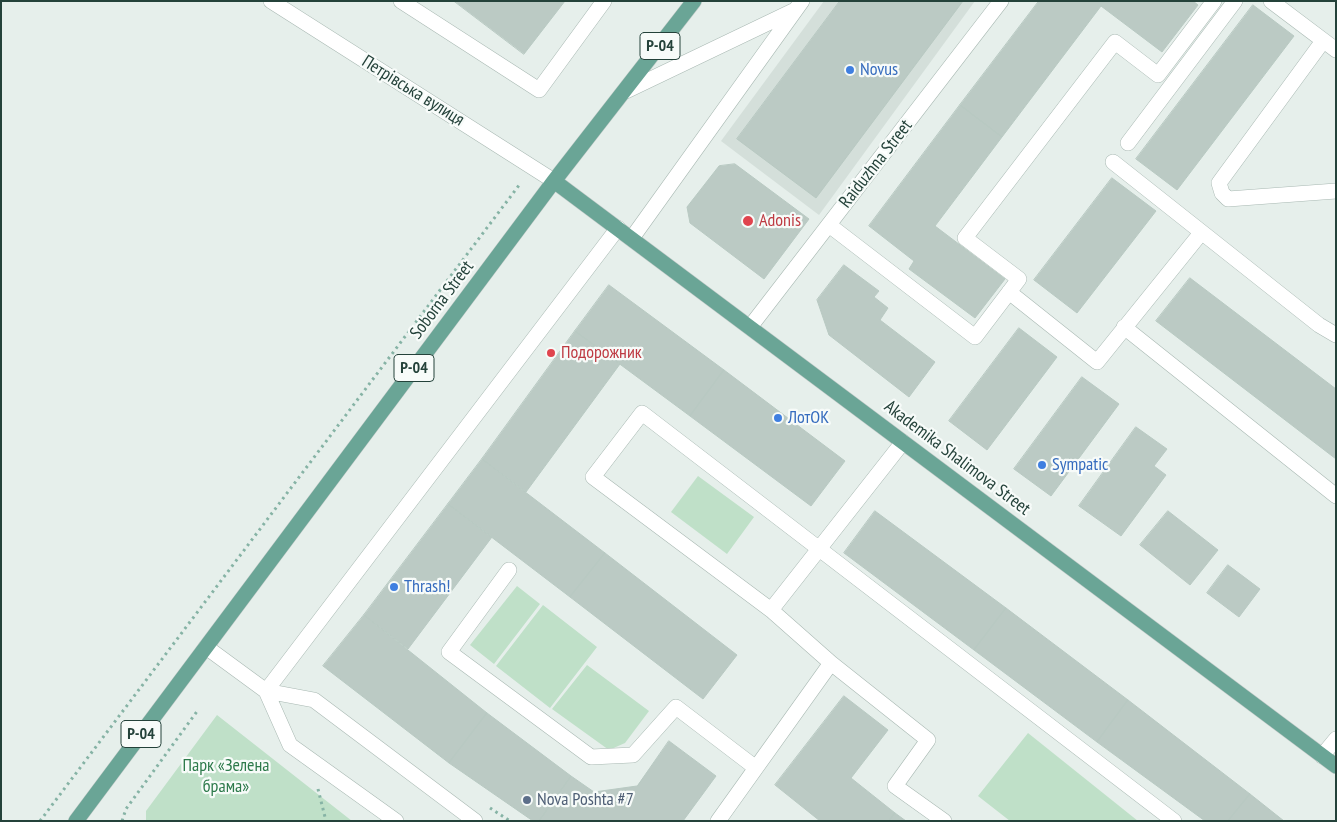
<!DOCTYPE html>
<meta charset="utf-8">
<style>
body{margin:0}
#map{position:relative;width:1337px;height:822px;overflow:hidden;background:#e6efeb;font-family:"PT Sans Narrow",sans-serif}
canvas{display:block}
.frame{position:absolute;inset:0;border:2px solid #24423a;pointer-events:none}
</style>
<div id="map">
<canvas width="1337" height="822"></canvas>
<div class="frame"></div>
</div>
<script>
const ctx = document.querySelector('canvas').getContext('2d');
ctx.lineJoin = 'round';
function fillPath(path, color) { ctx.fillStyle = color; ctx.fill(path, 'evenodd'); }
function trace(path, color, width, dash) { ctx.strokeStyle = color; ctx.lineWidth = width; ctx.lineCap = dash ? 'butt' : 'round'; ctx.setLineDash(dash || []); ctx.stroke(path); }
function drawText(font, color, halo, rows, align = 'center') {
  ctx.font = font + ' "PT Sans Narrow",sans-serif'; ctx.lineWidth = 4.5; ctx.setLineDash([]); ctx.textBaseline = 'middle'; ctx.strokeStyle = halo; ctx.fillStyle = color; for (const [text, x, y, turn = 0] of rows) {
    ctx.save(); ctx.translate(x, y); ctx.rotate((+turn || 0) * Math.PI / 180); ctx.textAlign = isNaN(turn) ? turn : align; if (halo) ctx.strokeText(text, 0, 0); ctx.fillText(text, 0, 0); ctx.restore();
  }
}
fillPath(new Path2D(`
 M824,1H975L819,215L721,141Z`), '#d4dfda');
fillPath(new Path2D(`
 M698,476L754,517L727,554L671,512Z
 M517,586L540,604L494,664L470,645Z
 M543,605L597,647L550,708L496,666Z
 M587,665L649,711L625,743L609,750L552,709Z
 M217,715L352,821H146V811Z
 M1028,733L1138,821H1010L978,796Z`), '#bfe0c8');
const building = new Path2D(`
 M454,1H565L524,54Z
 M840,1H963L816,198L737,139Z
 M1039,1H1193L1198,5L1162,52L1101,6L1002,137L960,105Z
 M1253,5L1294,36L1177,190L1136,159Z
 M960,105L1002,137L935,226L1005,279L975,318L909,269L914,261L869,226Z
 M735,164L809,219L764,279L690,223L687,207L719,166Z
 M1112,178L1156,211L1077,313L1034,280Z
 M844,265L879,291L874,297L888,308L880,320L935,362L909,397L829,335L817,300Z
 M1190,278L1336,389V459L1156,321Z
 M609,285L724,370L690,416L575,331Z
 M1019,328L1057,357L987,450L949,421Z
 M575,331L620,364L526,492L482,459Z
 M724,370L845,461L811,506L690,416Z
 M1082,377L1119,404L1051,496L1014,469Z
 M1136,427L1167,449L1154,466L1166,475L1121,536L1079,506Z
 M482,459L605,553L570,597L448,504Z
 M448,504L492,537L408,649L364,615Z
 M875,511L1006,608L974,650L844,553Z
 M1168,511L1218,550L1190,585L1140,545Z
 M605,553L737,655L703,699L570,597Z
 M1228,565L1260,589L1239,617L1207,593Z
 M1006,608L1128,700L1097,742L974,650Z
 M364,615L487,713L449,763L323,666Z
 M844,696L888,730L851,778L895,813L889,821H820L775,785Z
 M1128,700L1250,794L1228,821H1205L1097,742Z
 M487,713L571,776L539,821H533L449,763Z
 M669,741L716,776L683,821H539L571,776L594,792L637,786Z
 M1250,794L1284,821H1228Z
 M895,813L906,821H889Z`);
fillPath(building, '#bbcac4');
trace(building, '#b8c9c2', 1);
const minor = new Path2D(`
 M271,1L554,181
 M401,1L539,90L604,1
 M1271,1L1336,50
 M1323,41L1219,183L1222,193L1228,199L1336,191
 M626,91L793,11
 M1128,143L1235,1
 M1113,162L1319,325L1336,335
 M829,225L975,337L1019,279L965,238L1115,42L1158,75L1214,1
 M632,238L802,1
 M1009,292L1097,362L1201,233
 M750,327L1001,1
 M1124,327L1336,496
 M509,570L449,652L591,757L633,755L676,707L756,768
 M771,610L903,442
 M206,647L266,691L314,700L475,821
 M831,663L928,740L895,786L944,821
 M266,691L618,228
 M266,691L290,745L396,821
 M1322,756L1336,739
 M718,821L831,663L771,610L593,477L642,413L1174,821`);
const major = new Path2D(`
 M554,181L1336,766
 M76,821L554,181L694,1`);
trace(minor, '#a8b8b2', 16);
trace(major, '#c2cac8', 16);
trace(new Path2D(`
 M318,789L326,821
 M490,808L510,821
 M40,821L520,184
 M122,821L126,809L198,710`), '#86b3a5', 3, [2.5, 4]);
trace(minor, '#fff', 15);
trace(major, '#6aa596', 15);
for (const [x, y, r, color] of [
 [850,70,5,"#3f7fe0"],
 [748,221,6,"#e0444e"],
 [551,353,5,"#e0444e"],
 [778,418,5,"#3f7fe0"],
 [1042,465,5,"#3f7fe0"],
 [394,587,5,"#3f7fe0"],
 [527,800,5,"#5c6f8a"]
]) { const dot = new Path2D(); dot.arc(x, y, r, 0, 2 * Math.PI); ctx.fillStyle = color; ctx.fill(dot); trace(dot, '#f7fbf9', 2); }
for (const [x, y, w] of [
 [660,46,40],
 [414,368,40],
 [141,734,40]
]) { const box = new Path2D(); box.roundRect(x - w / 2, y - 13.5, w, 27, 4); ctx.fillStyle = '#f7fbf9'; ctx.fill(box); trace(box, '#24423a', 1); }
drawText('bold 16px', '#24423a', null, [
 ["Р-04",660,46],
 ["Р-04",414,368],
 ["Р-04",141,734]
]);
drawText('18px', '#366cbe', '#f7fbf9', [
 ["Novus",860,70],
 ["ЛотОК",788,418],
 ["Sympatic",1052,465],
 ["Thrash!",404,587]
], 'left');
drawText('18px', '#24423a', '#f7fbf9', [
 ["Петрівська вулиця",413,91,32],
 ["Raiduzhna Street",876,164,-52],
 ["Soborna Street",442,300,-53],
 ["Akademika Shalimova Street",957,458,37]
]);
drawText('18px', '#be3a42', '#f7fbf9', [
 ["Adonis",759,221],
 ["Подорожник",561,353]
], 'left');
drawText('18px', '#2d7a4b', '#f7fbf9', [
 ["Парк «Зелена",226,766],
 ["брама»",226,787]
]);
drawText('18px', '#4e5e75', '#f7fbf9', [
 ["Nova Poshta #7",537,800]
], 'left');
</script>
